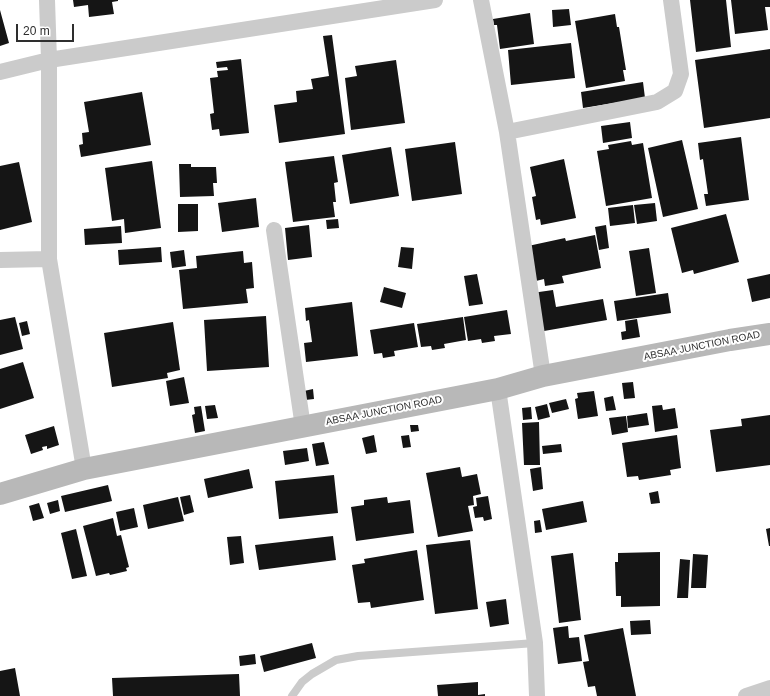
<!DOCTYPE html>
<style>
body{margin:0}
#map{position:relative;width:770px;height:696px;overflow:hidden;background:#fff;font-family:Helvetica,sans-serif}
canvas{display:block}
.scale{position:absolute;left:16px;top:24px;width:58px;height:18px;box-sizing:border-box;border:2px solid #2e2e2e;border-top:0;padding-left:5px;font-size:12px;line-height:14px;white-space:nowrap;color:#2e2e2e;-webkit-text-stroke:3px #fff;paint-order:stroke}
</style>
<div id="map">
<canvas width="770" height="696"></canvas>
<div class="scale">20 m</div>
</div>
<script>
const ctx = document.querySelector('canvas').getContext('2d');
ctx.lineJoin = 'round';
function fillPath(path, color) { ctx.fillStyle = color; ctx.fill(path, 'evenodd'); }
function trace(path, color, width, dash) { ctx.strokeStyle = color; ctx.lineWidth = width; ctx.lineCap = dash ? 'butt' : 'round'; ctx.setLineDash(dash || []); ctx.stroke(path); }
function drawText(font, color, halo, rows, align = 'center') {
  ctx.font = font + ' Helvetica,sans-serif'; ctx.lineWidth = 4; ctx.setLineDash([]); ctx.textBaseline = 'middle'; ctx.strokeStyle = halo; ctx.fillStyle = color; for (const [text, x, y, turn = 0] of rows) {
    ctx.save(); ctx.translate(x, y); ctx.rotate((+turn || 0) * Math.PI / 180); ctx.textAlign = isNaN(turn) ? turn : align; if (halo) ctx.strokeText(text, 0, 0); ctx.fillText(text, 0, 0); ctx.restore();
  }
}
fillPath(new Path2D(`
 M73,0H118V1L112,2L114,14L89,17L88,5L74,7Z
 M690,0H726L731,47L696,52Z
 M731,0H770V7H765L768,30L735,34Z
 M569,9L571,25L553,27L552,10Z
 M0,10L9,43L0,46Z
 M530,13L534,44L500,49L497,25H494L493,19Z
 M615,14L617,27H619L626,70H623L625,81L586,88L575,21Z
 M332,35L345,134L279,143L274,105L297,102L296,91L313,89L311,79L329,76L323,36Z
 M571,43L575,78L511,85L508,50Z
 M770,49V118L704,128L695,60Z
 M241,59L249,133L220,136L219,129L212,130L210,114L214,113L210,78L218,77L217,71L228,70L227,67L217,68L216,62Z
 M396,60L405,123L351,130L345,78L357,76L355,66Z
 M643,82L645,98L583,108L581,92Z
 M142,92L151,145L81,157L79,145L83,144L82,133L89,132L84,102Z
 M630,122L632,138L603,143L601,126Z
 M741,137L749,200L706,206L704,194H708L703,159L700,160L698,143Z
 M682,140L698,209L663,217L648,148Z
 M631,141L632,145L643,143L652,198L606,206L597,151L609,149L608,145Z
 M455,142L462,194L412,201L405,149Z
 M391,147L399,196L350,204L342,155Z
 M334,156L338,182L334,183L336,202H333L335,217L293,222L285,162Z
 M564,159L576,218L541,225L540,219L536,220L532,197L536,196L530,167Z
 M152,161L161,228L125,233L124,219L112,221L105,168Z
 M19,162L32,222L0,230V166Z
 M179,164H191V167H216L217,183H213L214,196L180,197Z
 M256,198L259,227L222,232L218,203Z
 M655,203L657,221L637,224L634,205Z
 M178,204H198V231L178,232Z
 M633,205L635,223L610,226L608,208Z
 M726,214L739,262L694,274L693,270L682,273L671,228Z
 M338,219L339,228L327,229L326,220Z
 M309,225L312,257L288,260L285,228Z
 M606,225L609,248L599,250L595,227Z
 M121,226L122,243L85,245L84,229Z
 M595,235L601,268L562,276L564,283L545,286L544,279L536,281L528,246L565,238L566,241Z
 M161,247L162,262L119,265L118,250Z
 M401,247L414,248L412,269L398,267Z
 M649,248L656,293L636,296L629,251Z
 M184,250L186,266L172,268L170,252Z
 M243,251L244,263L252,262L254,288L246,289L248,303L183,309L179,270L197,268L196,256Z
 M477,274L483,304L469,306L464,276Z
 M770,274V298L752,302L747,279Z
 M384,287L406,293L402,308L380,302Z
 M553,290L556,307L603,299L607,320L544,331L532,293Z
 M668,293L671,313L617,321L614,301Z
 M352,302L358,356L306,362L304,343L312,342L309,320L306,321L305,308Z
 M507,310L511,334L494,336L495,341L482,343L481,339L468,341L464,317Z
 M266,316L269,367L207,371L204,320Z
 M15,317L23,349L0,355V320Z
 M463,317L466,340L444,344L445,348L432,350L431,346L421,347L417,324Z
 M637,319L640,337L622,340L621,332L626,331L625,321Z
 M27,321L30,334L22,336L19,323Z
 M173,322L180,370L167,373L168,378L112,387L104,333Z
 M414,323L418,347L394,351L395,356L383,358L382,353L374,354L370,330Z
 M23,362L34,398L0,409V369Z
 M184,377L189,403L170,406L166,381Z
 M633,382L635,398L624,399L622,383Z
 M313,389L314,399L305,400L304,391Z
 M594,391L598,416L578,419L575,399L578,398L577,393Z
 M613,396L616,410L606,411L604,398Z
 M566,399L569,409L552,413L549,403Z
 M547,404L550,417L538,420L535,407Z
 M215,405L218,418L207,419L205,406Z
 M662,405L663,410L675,408L678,428L655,432L652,406Z
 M201,406L205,431L195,433L192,415L195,414L194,407Z
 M531,407L532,419L523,420L522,408Z
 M647,413L649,425L628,428L627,416Z
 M770,415V465L716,472L710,430L742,426L741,419Z
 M626,416L628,432L612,435L609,418Z
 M539,422L540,465H524L522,423Z
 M410,425H418L419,431L411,432Z
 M54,426L59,445L47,449V446L42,447L43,450L31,454L25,435Z
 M374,435L377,452L366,454L362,438Z
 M409,435L411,447L403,448L401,436Z
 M677,435L681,468L670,470L671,475L639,480L638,476L627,477L622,443Z
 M324,442L329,464L316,466L312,444Z
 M561,444L562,452L543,454L542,446Z
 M307,448L309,461L285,465L283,451Z
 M460,467L462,477L477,474L481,494L473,496L474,505L468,506L473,531L438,537L426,473Z
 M541,467L543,489L533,491L530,469Z
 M249,469L253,488L208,498L204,479Z
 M334,475L338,513L279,519L275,481Z
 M108,485L112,501L65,512L61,496Z
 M658,491L660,503L651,504L649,493Z
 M190,495L194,512L184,515L180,497Z
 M488,496L492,519L484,521L483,517L475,518L473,507L477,506L476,498Z
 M178,497L184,521L148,529L143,505Z
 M387,497L388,503L410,500L414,533L356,541L351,507L364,505V500Z
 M58,500L60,511L50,514L47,503Z
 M583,501L587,522L546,530L542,509Z
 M39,503L44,518L33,521L29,506Z
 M134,508L138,527L120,531L116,512Z
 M113,518L117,536L121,535L129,567L126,568L127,571L110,575L109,573L96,576L83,526Z
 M540,520L542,532L535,533L534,521Z
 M770,528V546H769L766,529Z
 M76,529L87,576L72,579L61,533Z
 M241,536L244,563L230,565L227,537Z
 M333,536L336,560L259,570L255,545Z
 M470,540L478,609L435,614L426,545Z
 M417,550L424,600L371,608L370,602L358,603L352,565L365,563L364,559Z
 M660,552V606L621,607V596H616L615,562H618V553Z
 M573,553L581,620L559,623L551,556Z
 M693,554L708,555L706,588H691Z
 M680,559L690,560L688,598H677Z
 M506,599L509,624L490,627L486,602Z
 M650,620L651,634L631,635L630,621Z
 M568,626L569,638L579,637L582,661L558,664L553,628Z
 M623,628L636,696H597L595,686L588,687L583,662L589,661L584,635Z
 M312,643L316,658L264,672L260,656Z
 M255,654L256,664L240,666L239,656Z
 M15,668L20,696H0V671Z
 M239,674L240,696H113L112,678Z
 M478,682V695L485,694V696H438L437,685Z`), '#151515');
trace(new Path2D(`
 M292,696L302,682L312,674L336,660L358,656L535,643`), '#cbcbcb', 8);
trace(new Path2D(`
 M47,0L49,60V259L84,469
 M481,0L507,132L543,376
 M0,72L49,60L435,0
 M507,132L657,102L675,91L681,74L671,0
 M274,230L303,427
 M0,260L49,259
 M498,389L535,643L537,696
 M746,696L770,688`), '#cbcbcb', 16);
trace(new Path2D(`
 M0,494L84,469L498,389L543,376L730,340L770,334`), '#b8b8b8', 22);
drawText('10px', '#2e2e2e', '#fff', [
 ["ABSAA JUNCTION ROAD",702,346,-11],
 ["ABSAA JUNCTION ROAD",384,411,-11]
]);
</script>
